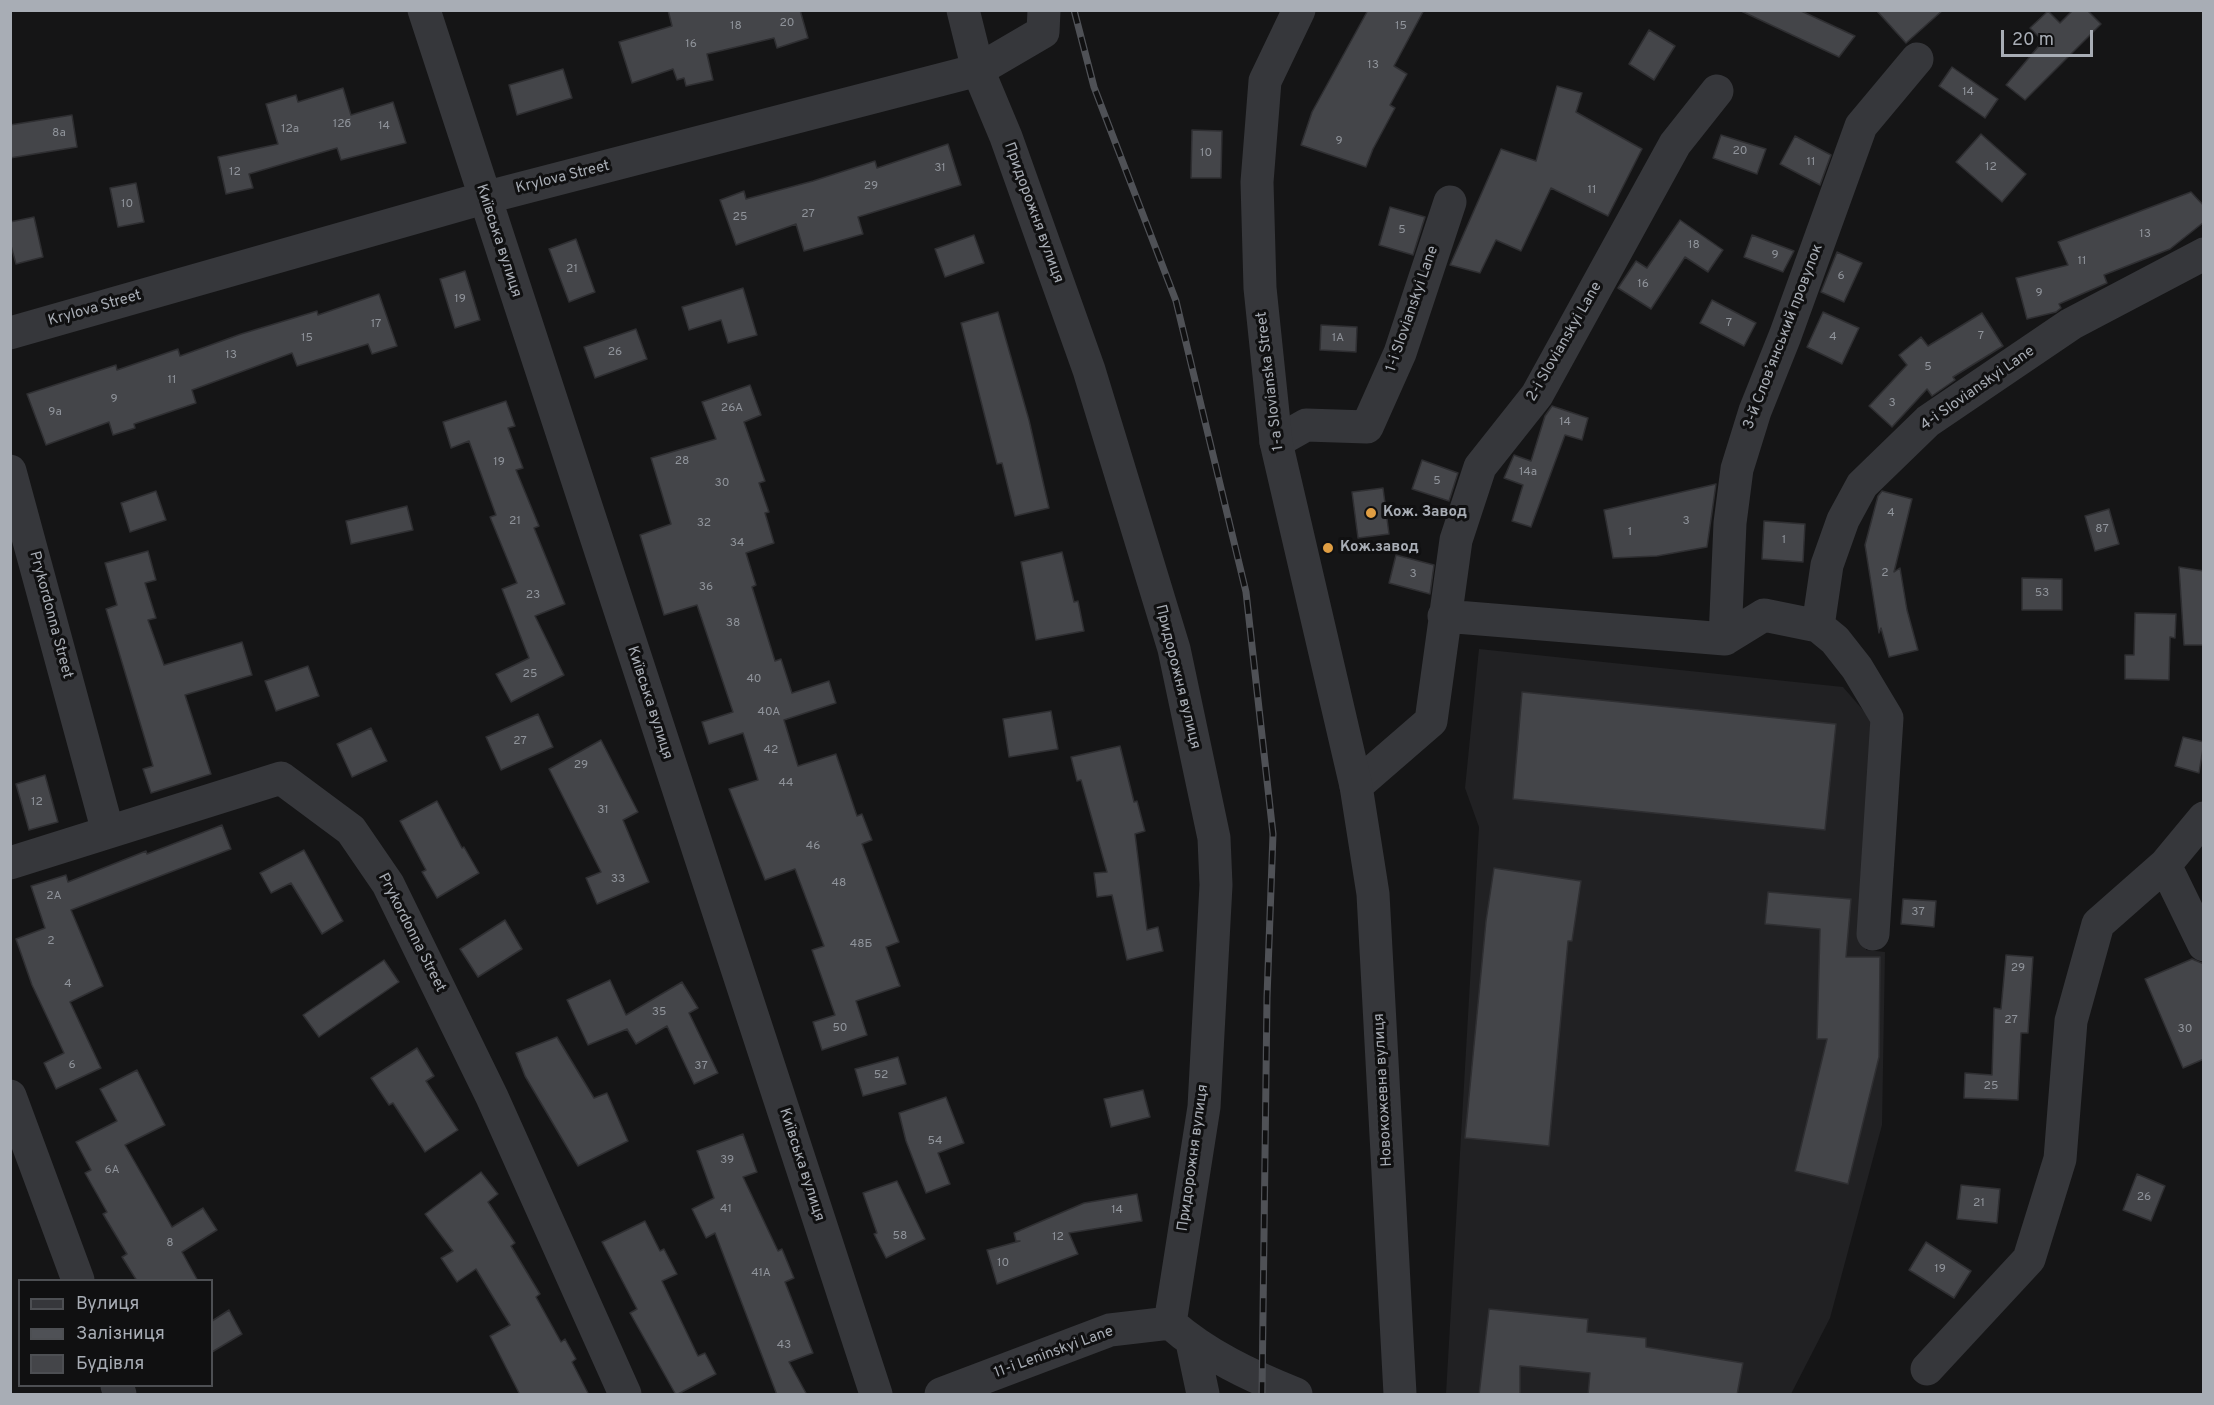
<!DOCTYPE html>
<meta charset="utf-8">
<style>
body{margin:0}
#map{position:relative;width:2214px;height:1405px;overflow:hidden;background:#151516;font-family:Overpass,sans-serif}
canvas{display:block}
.frame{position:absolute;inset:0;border:12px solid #a8adb5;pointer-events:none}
.legend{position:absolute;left:18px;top:1279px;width:195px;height:108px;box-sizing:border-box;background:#101011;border:2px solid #4d4f53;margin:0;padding:8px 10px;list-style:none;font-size:18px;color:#a8adb5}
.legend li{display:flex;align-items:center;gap:12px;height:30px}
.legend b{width:30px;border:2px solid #4d4f53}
.scale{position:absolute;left:2001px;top:30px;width:92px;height:27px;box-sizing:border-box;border:3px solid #a8adb5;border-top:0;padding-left:8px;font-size:18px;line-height:21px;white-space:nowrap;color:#a8adb5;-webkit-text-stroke:4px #101011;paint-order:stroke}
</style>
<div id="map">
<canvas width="2214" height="1405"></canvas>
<div class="frame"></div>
<ul class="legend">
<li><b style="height:8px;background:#36373b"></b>Вулиця</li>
<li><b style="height:8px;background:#4f5156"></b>Залізниця</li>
<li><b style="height:16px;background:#444549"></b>Будівля</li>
</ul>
<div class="scale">20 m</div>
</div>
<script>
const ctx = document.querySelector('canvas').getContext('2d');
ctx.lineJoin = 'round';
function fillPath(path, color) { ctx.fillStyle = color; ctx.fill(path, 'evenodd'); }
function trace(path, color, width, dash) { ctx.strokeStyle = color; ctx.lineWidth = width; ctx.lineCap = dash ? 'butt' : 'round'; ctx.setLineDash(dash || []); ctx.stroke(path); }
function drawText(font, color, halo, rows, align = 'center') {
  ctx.font = font + ' Overpass,sans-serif'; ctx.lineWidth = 6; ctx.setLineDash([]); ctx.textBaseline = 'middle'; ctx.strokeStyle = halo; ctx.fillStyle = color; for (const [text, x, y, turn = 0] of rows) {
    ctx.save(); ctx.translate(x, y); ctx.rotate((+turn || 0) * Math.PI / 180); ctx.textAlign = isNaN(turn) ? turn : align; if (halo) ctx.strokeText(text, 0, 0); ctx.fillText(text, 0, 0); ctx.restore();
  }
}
fillPath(new Path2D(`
 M1479,649L1843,687L1875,724L1866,950L1885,952L1882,1125L1830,1318L1791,1394H1446L1479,827L1465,788Z`), '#212123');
const building = new Path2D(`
 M668,10H800L808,38L777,48L774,38L707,54L713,80L686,86L684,78L677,80L673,69L632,83L619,42L672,26Z
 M1368,10H1424L1394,66L1407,74L1390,105L1395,108L1373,149L1366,167L1301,145L1312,112Z
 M1739,10H1799L1855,36L1839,57Z
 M1876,10H1943L1906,43Z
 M2073,10H2087L2101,24L2025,100L2006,85L2043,41L2030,28L2048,11L2060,23Z
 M1649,30L1675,46L1654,80L1629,64Z
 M1952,67L1998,99L1985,118L1939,86Z
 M563,69L572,98L517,115L509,85Z
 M1557,86L1582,93L1576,112L1642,149L1608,216L1551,188L1521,251L1496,240L1480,273L1450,265L1501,149L1536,161Z
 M343,88L351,115L393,102L406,143L341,160L337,148L249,174L253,188L226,194L218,157L278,144L266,104L296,95L298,102Z
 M72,115L77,147L10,158V125Z
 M1192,130L1222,131L1221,178H1191Z
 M1981,134L2026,174L2002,202L1956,162Z
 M1721,135L1766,149L1757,174L1713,158Z
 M1795,136L1831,155L1820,185L1780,164Z
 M948,144L961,185L858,217L863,234L804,251L796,224L736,245L720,200L744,191L746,199L813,181L875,161L877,168Z
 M136,183L144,222L118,227L110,188Z
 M2191,192L2204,206V222L2170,249L2104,275L2107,283L2059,304L2061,308L2056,312L2027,319L2016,278L2068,265L2058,242Z
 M1390,207L1425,217L1413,255L1379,245Z
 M34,217L43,257L16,264L10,242V222Z
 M1680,220L1723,250L1708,272L1685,257L1651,309L1618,288L1636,261L1647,268Z
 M974,235L984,263L945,277L935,249Z
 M1752,235L1794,251L1783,272L1744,257Z
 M576,239L595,292L569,302L549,249Z
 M1837,252L1862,263L1844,302L1821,292Z
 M465,271L480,320L455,328L440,279Z
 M743,288L757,335L728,343L721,320L689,330L682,307Z
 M379,294L397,346L372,354L368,344L297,366L292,353L192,390L196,403L134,424L135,428L113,435L109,422L46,445L27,394L116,365L117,370L178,349L180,356L241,334L317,311L318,315Z
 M1712,300L1756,323L1744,346L1700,323Z
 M998,312L1029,420L1049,508L1015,516L1002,463L997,464L961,323Z
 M1823,312L1859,328L1842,364L1807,347Z
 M1982,313L2003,346L1953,377L1955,380L1932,396L1927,389L1892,427L1869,406L1907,365L1899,355L1921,337L1928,346Z
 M1321,325L1357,327L1356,352L1320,350Z
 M636,329L647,359L595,378L584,347Z
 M750,385L761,415L744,422L765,481L759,483L769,512L765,513L774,543L746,553L756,585L752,587L775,661L781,659L792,693L829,681L836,703L784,720L798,766L836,754L857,816L862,814L872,840L862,844L899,942L886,947L900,986L856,1001L867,1035L822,1050L813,1022L835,1015L812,950L824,946L795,869L765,880L729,789L758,780L743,733L709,744L702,722L733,712L697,605L664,615L640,535L671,524L651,458L716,439L702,402Z
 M506,401L515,426L508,428L523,468L516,470L539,526L534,528L565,604L535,616L564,675L511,702L496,674L529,658L502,589L517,583L490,517L496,515L469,441L451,448L443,422Z
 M1552,406L1588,418L1582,440L1565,435L1531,527L1512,521L1523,485L1504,478L1514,455L1531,461L1545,416Z
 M1422,460L1458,473L1449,501L1412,489Z
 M1716,484L1707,547L1657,556L1613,558L1604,510Z
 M1383,488L1389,534L1358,538L1352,492Z
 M156,491L166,520L130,532L121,503Z
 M1882,491L1912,499L1894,572L1900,568L1907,610L1918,650L1889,657L1881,628L1879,633L1865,545L1878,496Z
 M407,506L413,530L351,544L346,521Z
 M2109,509L2119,544L2095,551L2085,516Z
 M1764,521L1805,524L1803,562L1762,559Z
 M148,551L156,580L145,583L156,618L148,620L164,665L242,642L252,675L185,695L211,774L151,793L143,769L153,766L106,609L117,605L105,563Z
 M1062,552L1074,602L1078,601L1084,631L1036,640L1021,562Z
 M1396,555L1434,565L1430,594L1389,583Z
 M2179,567L2204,571V645H2184Z
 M2022,578L2062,579V610H2022Z
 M2135,613L2176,614L2175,638L2170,637L2169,680L2125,679V655H2134Z
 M308,666L319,696L276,711L265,681Z
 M1522,692L1836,724L1825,830L1513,799Z
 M1051,711L1058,749L1009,757L1003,719Z
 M538,714L553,747L501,770L486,737Z
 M371,728L387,761L352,777L337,744Z
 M2183,737L2204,742L2199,773L2175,766Z
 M601,740L638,812L623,820L649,882L597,904L586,878L601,872L549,769Z
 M1120,746L1134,802L1137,801L1145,831L1135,834L1147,930L1158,927L1163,951L1127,960L1112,895L1097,897L1094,873L1107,872L1081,780L1077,781L1071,757Z
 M45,775L58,822L29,830L16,784Z
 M437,801L462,848L464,847L479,873L437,898L422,872L426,870L400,821Z
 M222,825L231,849L71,910L103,986L70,1002L101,1068L56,1089L44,1063L64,1053L32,985L16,939L45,928L31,886L66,875L68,882L146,851L147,854Z
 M304,850L343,921L322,934L291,883L271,893L260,873Z
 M1494,868L1581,881L1572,941H1568L1549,1146L1465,1138L1486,921Z
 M1768,892L1851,899L1846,957H1880L1879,1057L1848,1184L1795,1171L1827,1039H1817L1820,929L1765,924Z
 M1903,899L1936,901L1934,927L1901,924Z
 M505,920L522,949L478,977L460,949Z
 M2006,955L2033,957L2028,1033H2021L2018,1100L1964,1098L1965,1073L1992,1075L1994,1008L2001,1009Z
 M2192,959L2204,964V1059L2183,1068L2145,979Z
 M384,960L399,982L319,1037L303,1015Z
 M610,980L626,1015L682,982L698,1008L689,1013L718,1073L694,1084L667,1026L636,1044L627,1029L588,1045L567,1000Z
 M557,1037L594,1098L607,1093L628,1141L578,1166L525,1076L516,1053Z
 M417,1048L434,1076L426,1081L458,1130L425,1152L393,1103L389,1105L371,1078Z
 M898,1057L906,1084L863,1096L855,1069Z
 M137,1070L165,1125L125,1145L172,1227L203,1208L217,1230L182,1252L198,1281H137L122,1257L127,1254L103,1214L107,1212L85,1173L91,1170L76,1142L117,1121L100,1089Z
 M1143,1090L1150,1117L1111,1127L1104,1099Z
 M946,1097L964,1143L938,1153L950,1184L926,1193L906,1141L899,1113Z
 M743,1134L757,1172L743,1177L778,1251L782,1249L794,1278L785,1282L813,1353L789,1362L807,1395H777L715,1233L706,1238L692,1209L714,1198L697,1151Z
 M481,1172L498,1194L488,1202L515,1243L511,1246L540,1294L536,1297L561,1342L565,1339L576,1359L572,1362L589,1395H520L490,1336L510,1325L476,1269L457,1282L441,1258L453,1251L425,1214Z
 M2137,1174L2165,1186L2151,1221L2123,1210Z
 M897,1181L925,1239L886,1258L874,1234L877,1233L863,1193Z
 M1961,1185L2000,1189L1997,1223L1957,1219Z
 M1137,1194L1142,1221L1069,1233L1078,1254L997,1284L987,1250L1020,1241H1016L1014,1233L1084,1203Z
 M645,1221L660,1251L664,1249L677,1274L662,1281L698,1356L705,1353L716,1374L676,1395L630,1313L637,1309L602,1242Z
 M1926,1242L1971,1271L1954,1298L1909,1270Z
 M1489,1309L1588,1319L1587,1332L1646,1338V1347L1743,1363L1737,1395H1588L1590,1373L1520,1366V1395H1479Z
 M229,1310L242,1334L212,1352V1321Z`);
fillPath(building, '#444549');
trace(building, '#2f2f32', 1.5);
trace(new Path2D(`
 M424,10L876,1394
 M963,10L978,70L1006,137L1089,370L1174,649L1214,838L1216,885L1204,1107L1170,1323C1206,1355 1251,1376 1296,1394
 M10,333L484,198L978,70L1043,32L1044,10
 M1276,442L1306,425L1367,427L1400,353L1450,202
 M10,471L108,832
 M1444,616L1725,639L1764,615L1818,626L1835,640L1857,668L1887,718L1873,934
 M1818,626L1827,565L1843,520L1862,485L1928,421L2071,324L2204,254
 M1725,639L1730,523L1737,469L1755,411L1785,336L1861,126L1917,59
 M1356,786L1431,721L1456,540L1480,467L1537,395L1675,144L1717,91
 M10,863L281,778L351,830L388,884L492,1097L625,1394
 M2165,865L2204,945
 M10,1096L78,1280
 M1192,1342L1203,1394
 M1927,1369L2029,1259L2060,1159L2071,1021L2098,924L2165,865L2204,818
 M117,1386L120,1394
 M941,1394L1110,1330L1170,1323`), '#36373b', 33);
trace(new Path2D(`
 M1299,10L1265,81L1257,182L1260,288L1276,442L1356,786L1373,894L1400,1394`), '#36373b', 33);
const rail = new Path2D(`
 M1074,10L1094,87L1176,301L1246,592L1273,834L1267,997L1262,1394`);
trace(rail, '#4f5156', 7);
trace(rail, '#101011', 4.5, [14]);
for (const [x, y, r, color] of [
 [1371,513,6,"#e09e43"],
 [1328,548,6,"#e09e43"]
]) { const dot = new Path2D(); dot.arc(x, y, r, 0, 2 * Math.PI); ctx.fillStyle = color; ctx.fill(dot); trace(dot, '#101011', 2); }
drawText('12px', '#8f939a', null, [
 ["20",787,24],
 ["18",736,27],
 ["15",1401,27],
 ["16",691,45],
 ["13",1373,66],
 ["14",1968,93],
 ["12б",342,125],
 ["14",384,127],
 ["12а",290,130],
 ["8а",59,134],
 ["9",1339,142],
 ["20",1740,152],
 ["10",1206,154],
 ["11",1811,163],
 ["12",1991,168],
 ["31",940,169],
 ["12",235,173],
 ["29",871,187],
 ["11",1592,191],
 ["10",127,205],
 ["27",808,215],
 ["25",740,218],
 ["5",1402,231],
 ["13",2145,235],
 ["18",1694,246],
 ["9",1775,256],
 ["11",2082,262],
 ["21",572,270],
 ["6",1841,277],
 ["16",1643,285],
 ["9",2039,294],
 ["19",460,300],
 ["7",1729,324],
 ["17",376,325],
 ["7",1981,337],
 ["4",1833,338],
 ["15",307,339],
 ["1А",1338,339],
 ["26",615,353],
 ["13",231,356],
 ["5",1928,368],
 ["11",172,381],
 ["9",114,400],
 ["3",1892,404],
 ["26А",732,409],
 ["9а",55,413],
 ["14",1565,423],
 ["28",682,462],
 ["19",499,463],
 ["14а",1528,473],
 ["5",1437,482],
 ["30",722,484],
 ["4",1891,514],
 ["21",515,522],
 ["3",1686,522],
 ["32",704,524],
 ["87",2102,530],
 ["1",1630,533],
 ["1",1784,541],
 ["34",737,544],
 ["2",1885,574],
 ["3",1413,575],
 ["36",706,588],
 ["53",2042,594],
 ["23",533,596],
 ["38",733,624],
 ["25",530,675],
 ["40",754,680],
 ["40А",769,713],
 ["27",520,742],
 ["42",771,751],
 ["29",581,766],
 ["44",786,784],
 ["12",37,803],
 ["31",603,811],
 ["46",813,847],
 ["33",618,880],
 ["48",839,884],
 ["2А",54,897],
 ["37",1918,913],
 ["2",51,942],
 ["48Б",861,945],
 ["29",2018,969],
 ["4",68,985],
 ["35",659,1013],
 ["27",2011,1021],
 ["50",840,1029],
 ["30",2185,1030],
 ["6",72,1066],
 ["37",701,1067],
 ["52",881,1076],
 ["25",1991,1087],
 ["54",935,1142],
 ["39",727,1161],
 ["6А",112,1171],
 ["26",2144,1198],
 ["21",1979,1204],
 ["41",726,1210],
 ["14",1117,1211],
 ["58",900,1237],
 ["12",1058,1238],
 ["8",170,1244],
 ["10",1003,1264],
 ["19",1940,1270],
 ["41А",761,1274],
 ["43",784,1346]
]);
drawText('15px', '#a8adb5', '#101011', [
 ["Krylova Street",563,178,-14],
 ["Придорожня вулиця",1033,213,70],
 ["Київська вулиця",498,241,72],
 ["Krylova Street",95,309,-16],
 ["1-i Slovianskyi Lane",1413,309,-71],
 ["3-й Слов’янський провулок",1784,337,-69],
 ["2-i Slovianskyi Lane",1565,342,-60],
 ["1-a Slovianska Street",1271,381,-97],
 ["4-i Slovianskyi Lane",1978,389,-35],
 ["Prykordonna Street",50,615,75],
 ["Придорожня вулиця",1177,677,76],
 ["Київська вулиця",649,703,72],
 ["Prykordonna Street",411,933,63],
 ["Новокожевна вулиця",1384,1090,-93],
 ["Придорожня вулиця",1194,1158,-82],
 ["Київська вулиця",801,1165,72],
 ["11-i Leninskyi Lane",1054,1353,-20]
]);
drawText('bold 15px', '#a8adb5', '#101011', [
 ["Кож. Завод",1383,513],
 ["Кож.завод",1340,548]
], 'left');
</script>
